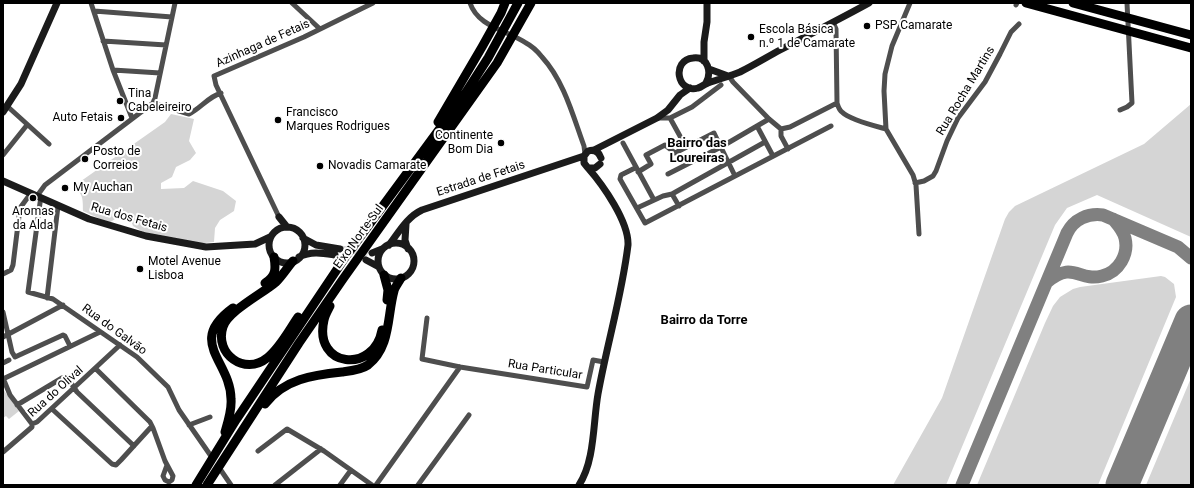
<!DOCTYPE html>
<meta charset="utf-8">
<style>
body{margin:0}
#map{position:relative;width:1194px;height:488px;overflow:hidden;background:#fff;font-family:Roboto,sans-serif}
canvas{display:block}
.frame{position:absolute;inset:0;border:4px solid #000;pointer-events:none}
</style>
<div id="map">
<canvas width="1194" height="488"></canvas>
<div class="frame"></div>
</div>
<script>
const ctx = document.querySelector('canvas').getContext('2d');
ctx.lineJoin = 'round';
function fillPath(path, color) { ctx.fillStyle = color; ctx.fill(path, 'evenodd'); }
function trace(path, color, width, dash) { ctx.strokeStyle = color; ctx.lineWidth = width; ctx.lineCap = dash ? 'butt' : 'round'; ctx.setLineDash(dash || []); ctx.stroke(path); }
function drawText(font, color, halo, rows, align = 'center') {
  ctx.font = font + ' Roboto,sans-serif'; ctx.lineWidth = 4; ctx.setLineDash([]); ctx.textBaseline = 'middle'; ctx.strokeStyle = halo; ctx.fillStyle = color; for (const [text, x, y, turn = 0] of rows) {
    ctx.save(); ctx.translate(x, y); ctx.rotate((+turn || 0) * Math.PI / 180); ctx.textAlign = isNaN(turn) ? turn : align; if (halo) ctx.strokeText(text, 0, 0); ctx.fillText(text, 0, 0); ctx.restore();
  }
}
fillPath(new Path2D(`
 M1191,104V237L1097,195L1067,208L1055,225L946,485H893L942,398L1005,219L1009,212L1015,206L1144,144Z
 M171,114L194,119L189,141L196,153L190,160L176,167L172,177L161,183V189L184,188L193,181L223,191L236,201L234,211L220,220L215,228L214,242L195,244L145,233L133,226L129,215L121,212L115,219L109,223L83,211C83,198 83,195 74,186L165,122Z
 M1161,276L1165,277L1174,284L1176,297L1098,485H977L1045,323L1053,306L1060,297L1073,289L1080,287Z
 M1191,378V485H1146Z
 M3,389L19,411L9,419L6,416L3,418Z`), '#d5d5d5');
trace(new Path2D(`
 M1047,282C1074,260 1078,282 1102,276C1119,272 1129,254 1125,238C1123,230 1118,225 1113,219
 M1190,323L1191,321
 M962,485L1067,233C1074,219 1088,213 1103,215L1178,247L1191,258`), '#808080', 13);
trace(new Path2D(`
 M1122,485L1191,321`), '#808080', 33);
trace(new Path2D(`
 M340,249L372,253`), '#d9d9d9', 7, [7, 3.5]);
trace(new Path2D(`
 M91,3L113,70L132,118
 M292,3L320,29
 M470,3C478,27 507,30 526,43C532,46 538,52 542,57C564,81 573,116 584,146L585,154
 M910,3L892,46L885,74L884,91L886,129L913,175L916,185L919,234
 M1016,5L1017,3
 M94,11L172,17
 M833,22L836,29L837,103C838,106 839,110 842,112C850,120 875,126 886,129
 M103,41L166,45
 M113,70L160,73
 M729,76L733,82L769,119L781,129L790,127L837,103
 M153,103L189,114C201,108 208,97 221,93
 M7,106L49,144
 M1120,110L1127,107L1132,103L1127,3
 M657,118H670L692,107L721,85
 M670,118L686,147
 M757,126L773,156
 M781,129V136L788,149
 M623,143L654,200
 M3,155L27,125
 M635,168L621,175L620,179L645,223L831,126
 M638,172L651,164L646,155L665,145L675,153L714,133L735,176
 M668,174L721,147L769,119
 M915,183L924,181L933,176L936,171L947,141L958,118L985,82L1000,54L1011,32L1019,24
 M672,194L679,206
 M37,196L45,185L153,103L155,98L175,3
 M41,198L40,203L28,292L53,299L137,357L168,387L179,410L213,459
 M637,208L663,196L672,194L765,142
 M279,217L216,85L214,76L304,37L373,3
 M3,274L11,270L13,265L20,208L31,193
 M47,298L58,206
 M3,312L12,352L15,357L63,335L65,336L70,346
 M427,318L422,359L460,367L587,387L593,360L604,362
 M3,337L63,305
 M3,363L9,360
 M96,369L150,422L153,428L165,461L173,476L172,480L169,482L165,480L163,476L167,465
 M3,378L10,395L32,424
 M3,379L100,332
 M17,405L62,378L67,377L77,392L134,446
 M52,409L112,464L116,465L121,460L152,426
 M189,425L210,417
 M258,451L287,429L324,451L372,485
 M3,452L32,427V424L37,422L120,345
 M218,466L231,485
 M275,485L321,449
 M340,485L351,470
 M376,485L460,367
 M418,485L469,415`), '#4e4e4e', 5);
trace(new Path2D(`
 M704,61V42L707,22V3
 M709,69L728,76
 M706,83C712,72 708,56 693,58C671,60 677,94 698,88C702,87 704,84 708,83C719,79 730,76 740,72C754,65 767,57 780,50C810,34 840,19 869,3
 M3,112L21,84L57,3
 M594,150L657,118L668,110L680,95L690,88
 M600,164L595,168H588L584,163V156L588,151C595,149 599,152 601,158
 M3,181L89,219L146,236L206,247L255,244L270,237
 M279,217L287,227
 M406,224L405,240L408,249
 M269 245a18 18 0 1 1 36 0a18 18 0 1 1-36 0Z
 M303,238L316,245L340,249
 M378 261a18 18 0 1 1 36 0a18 18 0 1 1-36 0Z
 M389,245C399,232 407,217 422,210L584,156
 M372,253L382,249
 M299,257C311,251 322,253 335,255
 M366,260L379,267
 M579,485C595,461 593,422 598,394C607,344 622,295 628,245C629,222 603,185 588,168`), '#1b1b1b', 7);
trace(new Path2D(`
 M1026,3L1191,48
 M1073,3L1191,35
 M438,122L482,47L501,13L505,3
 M293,261C287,268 282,276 276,282C262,294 228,311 223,327C214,354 245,376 267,358C280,348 289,330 298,317
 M384,275L388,290L387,300
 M265,283C276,276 276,269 274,257
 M330,306C328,310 325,315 324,320C313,368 374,374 382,330
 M265,404C284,379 313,375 342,372C350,371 361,370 368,365C391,347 387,316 394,291C395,287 399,282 401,278
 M225,432C228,422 232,410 231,399C231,361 186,342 233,308
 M196,485L236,420L346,256L463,97L488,58L518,3
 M207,485L299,343L343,279L497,63L531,3`), '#000', 9);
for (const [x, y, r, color] of [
 [867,26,4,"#000"],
 [751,37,4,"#000"],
 [120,101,4,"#000"],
 [121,118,4,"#000"],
 [278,120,4,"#000"],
 [501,143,4,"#000"],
 [85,159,4,"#000"],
 [320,166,4,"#000"],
 [65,188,4,"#000"],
 [33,198,4,"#000"],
 [140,269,4,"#000"]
]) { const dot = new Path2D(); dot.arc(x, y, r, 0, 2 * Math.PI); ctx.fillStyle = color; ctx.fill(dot); trace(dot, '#fff', 1.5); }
drawText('12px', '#000', '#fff', [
 ["PSP Camarate",875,26],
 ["Escola Básica",759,30],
 ["n.º 1 de Camarate",759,44],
 ["Tina",128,94],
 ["Cabeleireiro",128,108],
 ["Francisco",286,113],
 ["Marques Rodrigues",286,127],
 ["Auto Fetais",113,118,"right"],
 ["Continente",493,136,"right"],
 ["Bom Dia",493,150,"right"],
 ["Posto de",93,152],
 ["Correios",93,166],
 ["Novadis Camarate",328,166],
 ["My Auchan",73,188],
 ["Aromas",33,212,"center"],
 ["da Alda",33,226,"center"],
 ["Motel Avenue",148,262],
 ["Lisboa",148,276]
], 'left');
drawText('12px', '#000', '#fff', [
 ["Azinhaga de Fetais",263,44,-24],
 ["Rua Rocha Martins",966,91,-59],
 ["Estrada de Fetais",481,179,-18],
 ["Rua dos Fetais",129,218,16],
 ["Eixo Norte-Sul",359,237,-54],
 ["Rua do Galvão",114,330,36],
 ["Rua Particular",545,370,9],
 ["Rua do Olival",56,392,-42]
]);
drawText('bold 13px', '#000', '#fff', [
 ["Bairro das",697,144],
 ["Loureiras",697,159],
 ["Bairro da Torre",704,321]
]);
</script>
